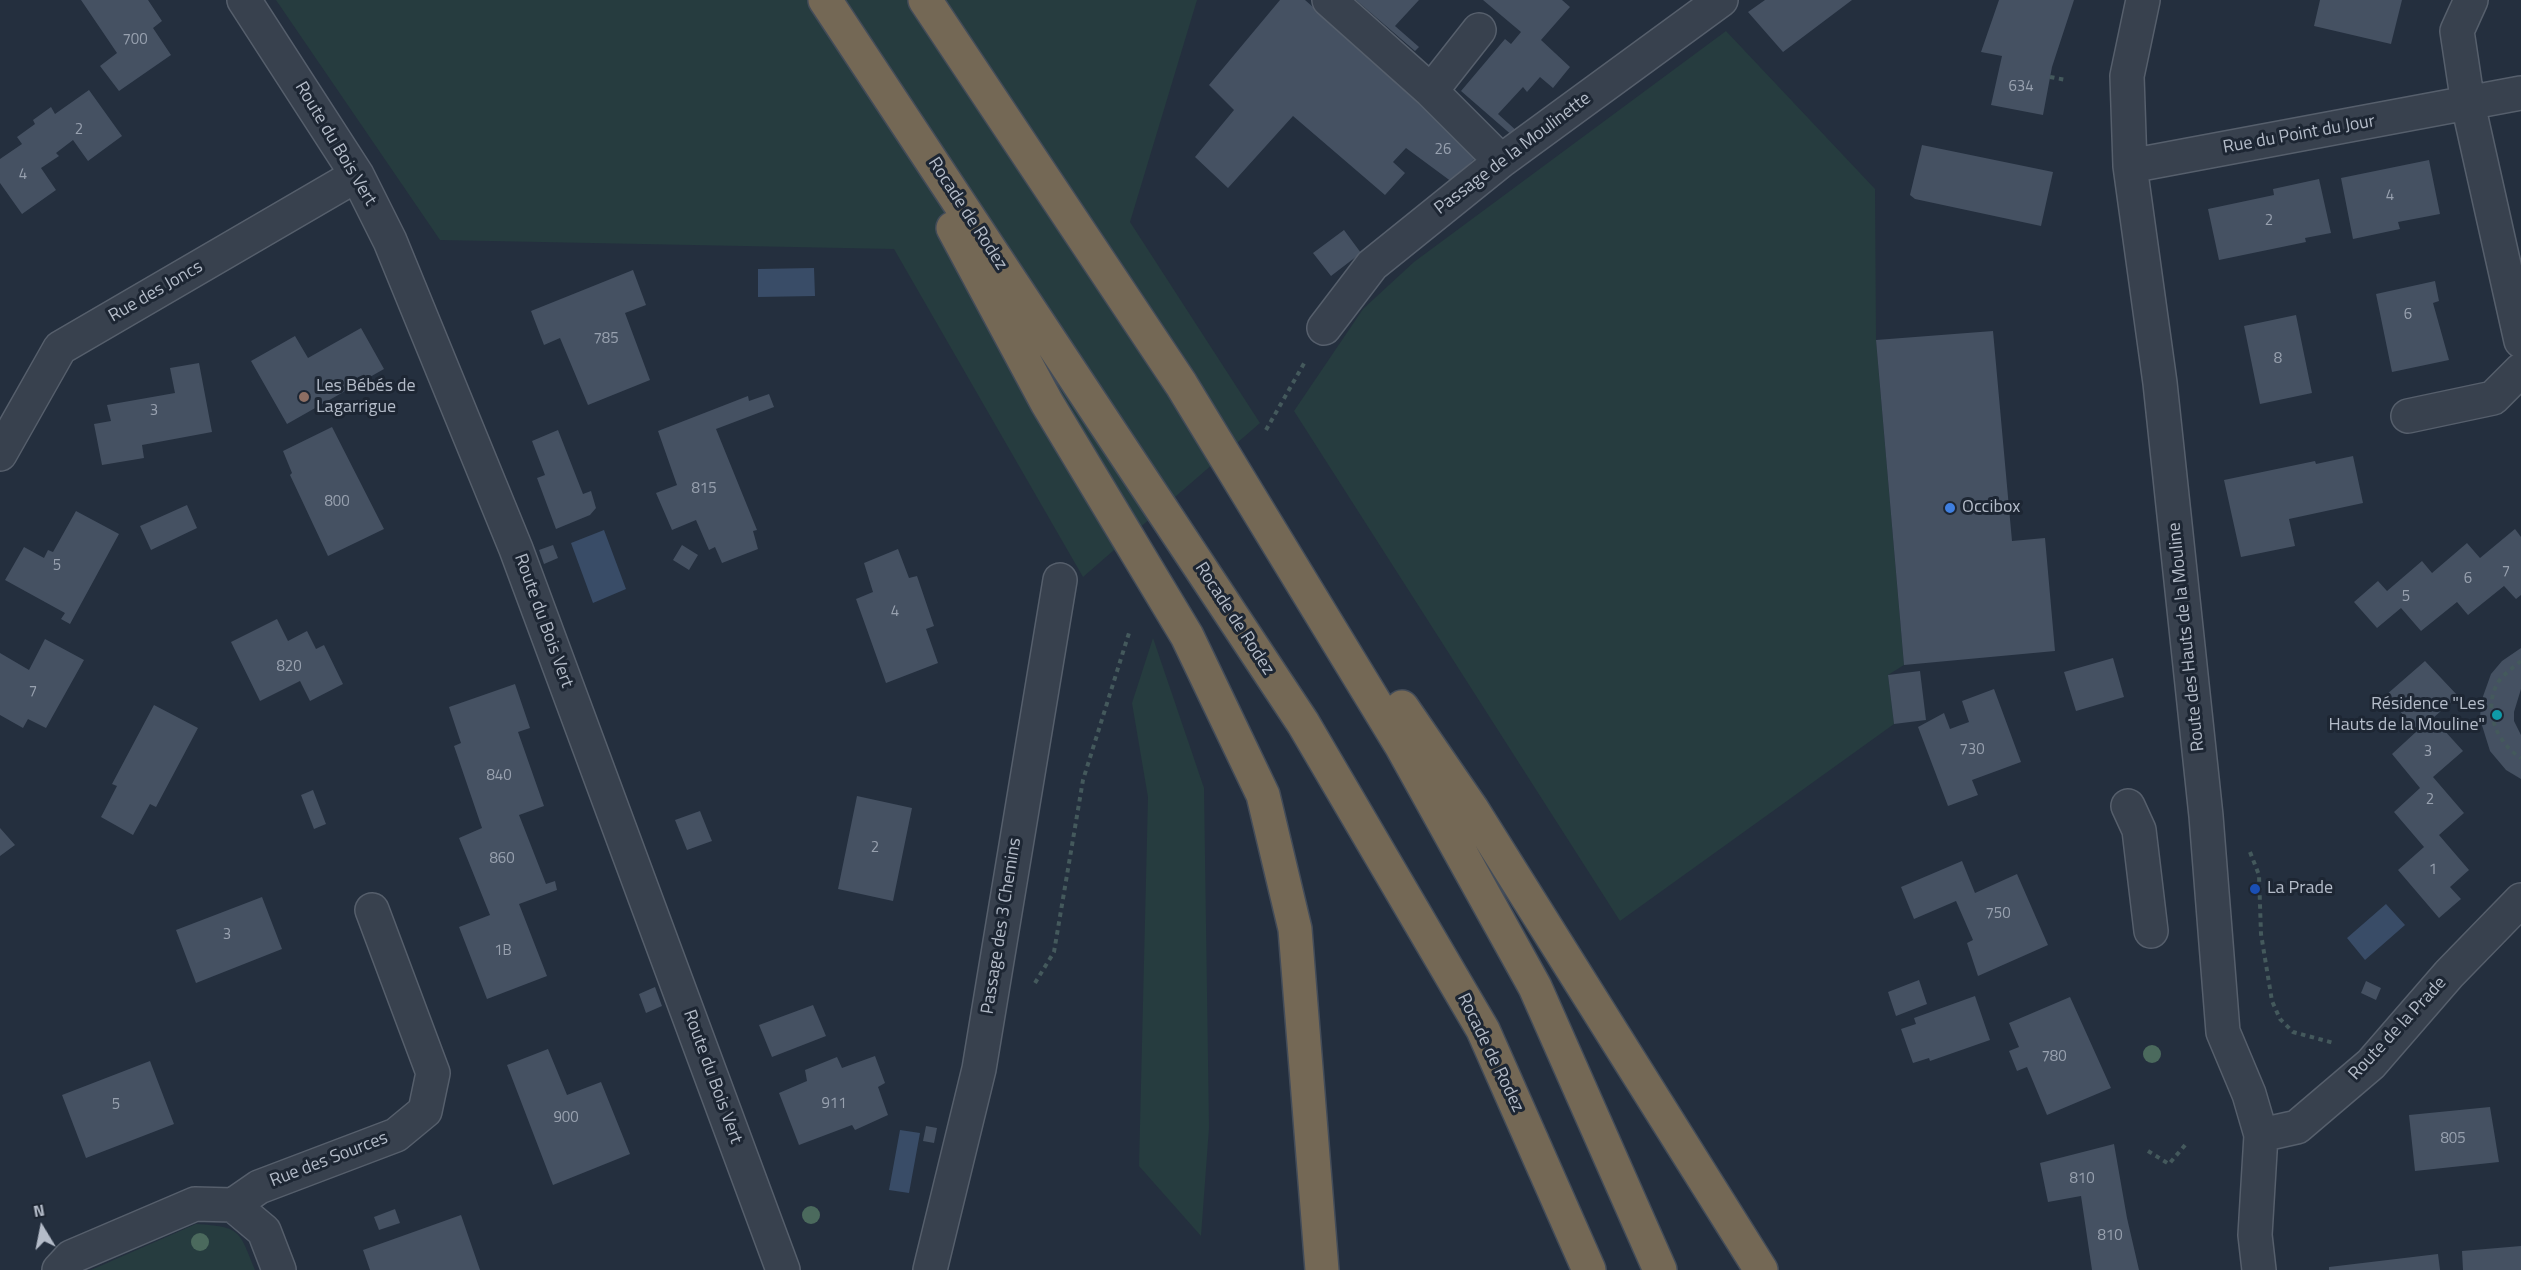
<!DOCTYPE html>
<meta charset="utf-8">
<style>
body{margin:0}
#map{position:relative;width:2521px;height:1270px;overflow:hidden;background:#242f3e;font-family:"Titillium Web",sans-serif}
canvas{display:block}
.north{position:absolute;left:12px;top:1198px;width:60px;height:60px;-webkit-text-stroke:4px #1d2633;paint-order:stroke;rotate:350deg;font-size:16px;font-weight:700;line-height:24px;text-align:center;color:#b4bcc9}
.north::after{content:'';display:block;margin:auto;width:21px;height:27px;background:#b4bcc9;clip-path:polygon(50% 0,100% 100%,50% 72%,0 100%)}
</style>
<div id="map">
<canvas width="2521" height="1270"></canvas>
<div class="north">N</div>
</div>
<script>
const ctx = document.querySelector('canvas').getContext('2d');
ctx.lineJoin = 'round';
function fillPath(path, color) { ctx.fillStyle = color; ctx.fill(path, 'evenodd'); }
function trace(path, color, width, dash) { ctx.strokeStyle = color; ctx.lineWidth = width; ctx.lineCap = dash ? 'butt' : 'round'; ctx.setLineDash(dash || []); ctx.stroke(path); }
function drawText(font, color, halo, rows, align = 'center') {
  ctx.font = font + ' "Titillium Web",sans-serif'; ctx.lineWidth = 6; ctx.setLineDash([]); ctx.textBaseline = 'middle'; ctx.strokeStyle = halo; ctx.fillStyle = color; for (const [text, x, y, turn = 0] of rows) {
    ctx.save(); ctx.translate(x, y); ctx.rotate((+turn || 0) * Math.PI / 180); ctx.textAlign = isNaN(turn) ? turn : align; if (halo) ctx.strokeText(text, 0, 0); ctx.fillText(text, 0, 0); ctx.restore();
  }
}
fillPath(new Path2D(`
 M276,0H1197L1130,222L1260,423L1083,577L894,249L440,240Z
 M1726,31L1875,189L1876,340L1904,665L1888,675L1894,724L1620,921L1294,411L1363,309L1414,262Z
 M1153,638L1204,788L1209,1128L1201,1236L1139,1166L1148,797L1132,703Z
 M196,1224C241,1227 239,1230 255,1270H91Z`), '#263c3f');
fillPath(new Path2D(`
 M814,268L815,296L758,297V269Z
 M604,530L626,589L593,603L571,543Z
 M2386,904L2405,925L2365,960L2347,938Z
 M900,1130L920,1133L909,1193L889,1190Z`), '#394c67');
fillPath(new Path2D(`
 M81,0H148L162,21L153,28L171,55L119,91L100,66L117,53Z
 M1280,0H1305L1480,153L1452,182L1406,148L1393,162L1405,173L1385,195L1293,116L1228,188L1195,157L1234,110L1209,85Z
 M1356,0H1419L1395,26L1419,47L1415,51Z
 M1483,0H1562L1570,7L1541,40L1570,67L1553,88L1540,77L1527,92L1523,87L1498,114L1519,133L1514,137L1461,91L1505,39L1511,44L1521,32Z
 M1765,0H1852L1783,52L1748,12Z
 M1999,0H2074L2052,67L2043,115L1991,105L2002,56L1981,52Z
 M2320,0H2402L2391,44L2314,26Z
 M89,90L122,136L88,161L73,140L56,153L59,156L41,168L56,190L22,214L0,183V159L22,144L17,137L35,124L33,120L51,107L55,114Z
 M1922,145L2053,172L2041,226L1915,199L1910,195Z
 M2429,160L2440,214L2398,222L2400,229L2353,239L2341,178Z
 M2319,179L2331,233L2305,238L2306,242L2219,260L2208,209L2274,195L2273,189Z
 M1344,230L1361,253L1331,276L1313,253Z
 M633,270L646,305L625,313L650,380L588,405L560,338L544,345L531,311Z
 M2435,281L2439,301L2433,303L2449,360L2392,372L2376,294Z
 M2296,315L2312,393L2260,404L2244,326Z
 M361,328L384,369L287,424L251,361L295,336L308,358Z
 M1993,331L2012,541L2045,538L2055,651L1904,665L1876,340Z
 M199,363L212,432L142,445L144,458L102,465L94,424L111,421L107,405L175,393L170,368Z
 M769,394L774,407L716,429L757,530L753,531L758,549L722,563L715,547L709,550L696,520L672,530L656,493L677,485L658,431L748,396L749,401Z
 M332,427L384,529L328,556L290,475L292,473L283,451Z
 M558,430L583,494L591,491L596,508L590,515L556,529L537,478L545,475L532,441Z
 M2353,456L2363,503L2289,519L2295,546L2241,557L2224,480L2315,461L2316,464Z
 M187,505L197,528L151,550L140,526Z
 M76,511L119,534L70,624L61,619L65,613L5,580L24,547L44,558L48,550L53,552Z
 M2515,529L2521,537V595L2516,599L2504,586L2468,615L2457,602L2421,631L2401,608L2377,628L2354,602L2378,581L2387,591L2422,561L2432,573L2467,543L2480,558Z
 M553,545L558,558L544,564L539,550Z
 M682,545L698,555L689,570L673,560Z
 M898,549L909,578L917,576L934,626L926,629L938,663L886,683L856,599L873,592L864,563Z
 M277,619L288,641L307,631L316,649L324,645L343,684L310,701L300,681L260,701L231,642Z
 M45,639L84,660L46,728L28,719L23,728L0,715V653L29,670Z
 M2521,648V689L2514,712V721L2521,735V779L2506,770L2490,751L2480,719L2481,702L2491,674L2502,661Z
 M2113,658L2124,697L2076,711L2064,672Z
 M2425,661L2458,696L2433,718L2463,751L2433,777L2464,813L2439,835L2469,870L2450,887L2461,899L2439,918L2398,870L2424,847L2394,812L2420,788L2392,754L2417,731L2386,695Z
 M1920,671L1926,720L1894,724L1888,675Z
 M515,684L530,728L518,732L544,806L519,815L546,884L555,881L557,890L519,904L547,976L487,999L459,927L490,915L459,838L482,828L454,746L461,743L449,707Z
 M1994,689L2021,762L1972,780L1978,795L1948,806L1918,727L1944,713L1950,729L1969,722L1962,701Z
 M154,705L198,728L156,807L150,804L133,835L101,817L117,786L112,784Z
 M313,790L326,824L314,829L301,795Z
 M857,796L912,808L893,901L838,889Z
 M700,811L712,841L687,850L675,820Z
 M0,828L15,845L0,856Z
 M1962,861L1975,893L2017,874L2048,945L1978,976L1967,943L1973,940L1956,901L1914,919L1901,887Z
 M262,897L282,949L196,983L176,930Z
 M1919,980L1927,1004L1896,1016L1888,992Z
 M2366,981L2381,988L2376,1000L2361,993Z
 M655,987L662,1006L646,1013L639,994Z
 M1975,996L1990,1040L1930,1061L1929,1058L1913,1063L1901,1029L1916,1024L1914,1018Z
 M2070,997L2111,1088L2047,1115L2027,1067L2017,1071L2009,1051L2019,1047L2009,1023Z
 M813,1005L826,1036L772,1057L759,1025Z
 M548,1049L567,1095L601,1082L630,1154L553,1185L507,1065Z
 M875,1056L885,1083L878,1087L888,1115L855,1130L852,1125L799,1145L779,1093L807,1081L805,1070L837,1057L842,1068Z
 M150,1061L174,1124L86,1158L62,1095Z
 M2490,1107L2499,1162L2415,1171L2409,1115Z
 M926,1126L937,1128L934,1143L923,1141Z
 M2114,1144L2127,1218L2139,1270H2092L2081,1196L2048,1202L2040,1163Z
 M395,1209L400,1223L379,1230L374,1217Z
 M461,1215L480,1270H370L363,1250Z
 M2521,1246V1270H2463L2462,1251Z
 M2438,1254L2440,1270H2329V1267Z`), '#455162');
const minor = new Path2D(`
 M244,0L357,175L390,241L516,549L783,1270
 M1329,0L1431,91L1501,161
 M2143,0L2127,76L2130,166L2160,383L2206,816L2223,1032L2249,1094L2261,1135L2255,1235L2259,1270
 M2471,0L2457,31L2468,104L2521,341
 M1431,91L1479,30
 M2130,166L2521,93
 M1324,328L1372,265L1501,161L1721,0
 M2408,416L2493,398L2521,370
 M0,454L60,348L357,175
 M2128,806L2139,830L2151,931
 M2261,1135L2297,1127L2371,1064L2449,974L2521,900
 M233,1205L259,1187L396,1135L425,1111L433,1073L372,910
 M59,1270L71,1257L195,1204L233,1205L264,1231L279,1270
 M930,1270L979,1069L1060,580`);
const highway = new Path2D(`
 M825,0L1303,723L1483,1030L1589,1270
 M925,0L1181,384L1402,747L1535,987L1660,1270
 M953,228L1047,403L1187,636L1263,795L1295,929L1322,1270
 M1402,707L1472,809L1761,1270`);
trace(minor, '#565f6c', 36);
trace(highway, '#434c59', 36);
trace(new Path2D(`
 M2050,77L2066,80
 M1266,430L1306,360
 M2521,661C2514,667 2501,676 2497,684C2483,711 2497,743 2521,758
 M2250,852L2259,875L2261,934L2272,1001L2280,1019L2293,1032L2334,1043
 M1035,983L1054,952L1083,780L1129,633
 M2148,1151L2169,1164L2186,1144`), '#44595c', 4, [4.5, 4.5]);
trace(minor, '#38414e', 33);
trace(highway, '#746855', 33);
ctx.fillStyle = '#4b6a5d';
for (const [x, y] of [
 [2152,1054],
 [811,1215],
 [200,1242]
]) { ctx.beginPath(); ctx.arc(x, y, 9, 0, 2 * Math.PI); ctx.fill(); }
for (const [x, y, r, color] of [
 [304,397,6,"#8d6e63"],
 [1950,508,6,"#3f7fe0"],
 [2497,715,6,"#0f9aa8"],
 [2255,889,6,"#1a4fb4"]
]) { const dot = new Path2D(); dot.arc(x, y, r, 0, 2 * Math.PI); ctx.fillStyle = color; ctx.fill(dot); trace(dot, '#1d2633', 2); }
drawText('15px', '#98a1af', null, [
 ["700",135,40],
 ["634",2021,87],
 ["2",79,130],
 ["26",1443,150],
 ["4",23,175],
 ["4",2390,196],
 ["2",2269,221],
 ["6",2408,315],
 ["785",606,339],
 ["8",2278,359],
 ["3",154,411],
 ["815",704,489],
 ["800",337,502],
 ["5",57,566],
 ["7",2506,572],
 ["6",2468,579],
 ["5",2406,597],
 ["4",895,612],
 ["820",289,667],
 ["7",33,692],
 ["730",1972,750],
 ["3",2428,752],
 ["840",499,776],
 ["2",2430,800],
 ["2",875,848],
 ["860",502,859],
 ["1",2433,870],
 ["750",1998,914],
 ["3",227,935],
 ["1B",503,951],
 ["780",2054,1057],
 ["911",834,1104],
 ["5",116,1105],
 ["900",566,1118],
 ["805",2453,1139],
 ["810",2082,1179],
 ["810",2110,1236]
]);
drawText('18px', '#b4bcc9', '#1d2633', [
 ["Rue du Point du Jour",2299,135,-10],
 ["Route du Bois Vert",335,144,59],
 ["Passage de la Moulinette",1513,154,-37],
 ["Rocade de Rodez",967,214,57],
 ["Rue des Joncs",156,292,-30],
 ["Rocade de Rodez",1234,619,57],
 ["Route du Bois Vert",543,621,70],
 ["Route des Hauts de la Mouline",2187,637,-96],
 ["Passage des 3 Chemins",1002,926,-81],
 ["Route de la Prade",2398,1029,-47],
 ["Rocade de Rodez",1490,1053,64],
 ["Route du Bois Vert",712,1077,70],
 ["Rue des Sources",329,1160,-21]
]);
drawText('18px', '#b4bcc9', '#1d2633', [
 ["Les Bébés de",316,387],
 ["Lagarrigue",316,408],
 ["Occibox",1962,508],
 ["Résidence \"Les",2485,705,"right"],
 ["Hauts de la Mouline\"",2485,726,"right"],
 ["La Prade",2267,889]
], 'left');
</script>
